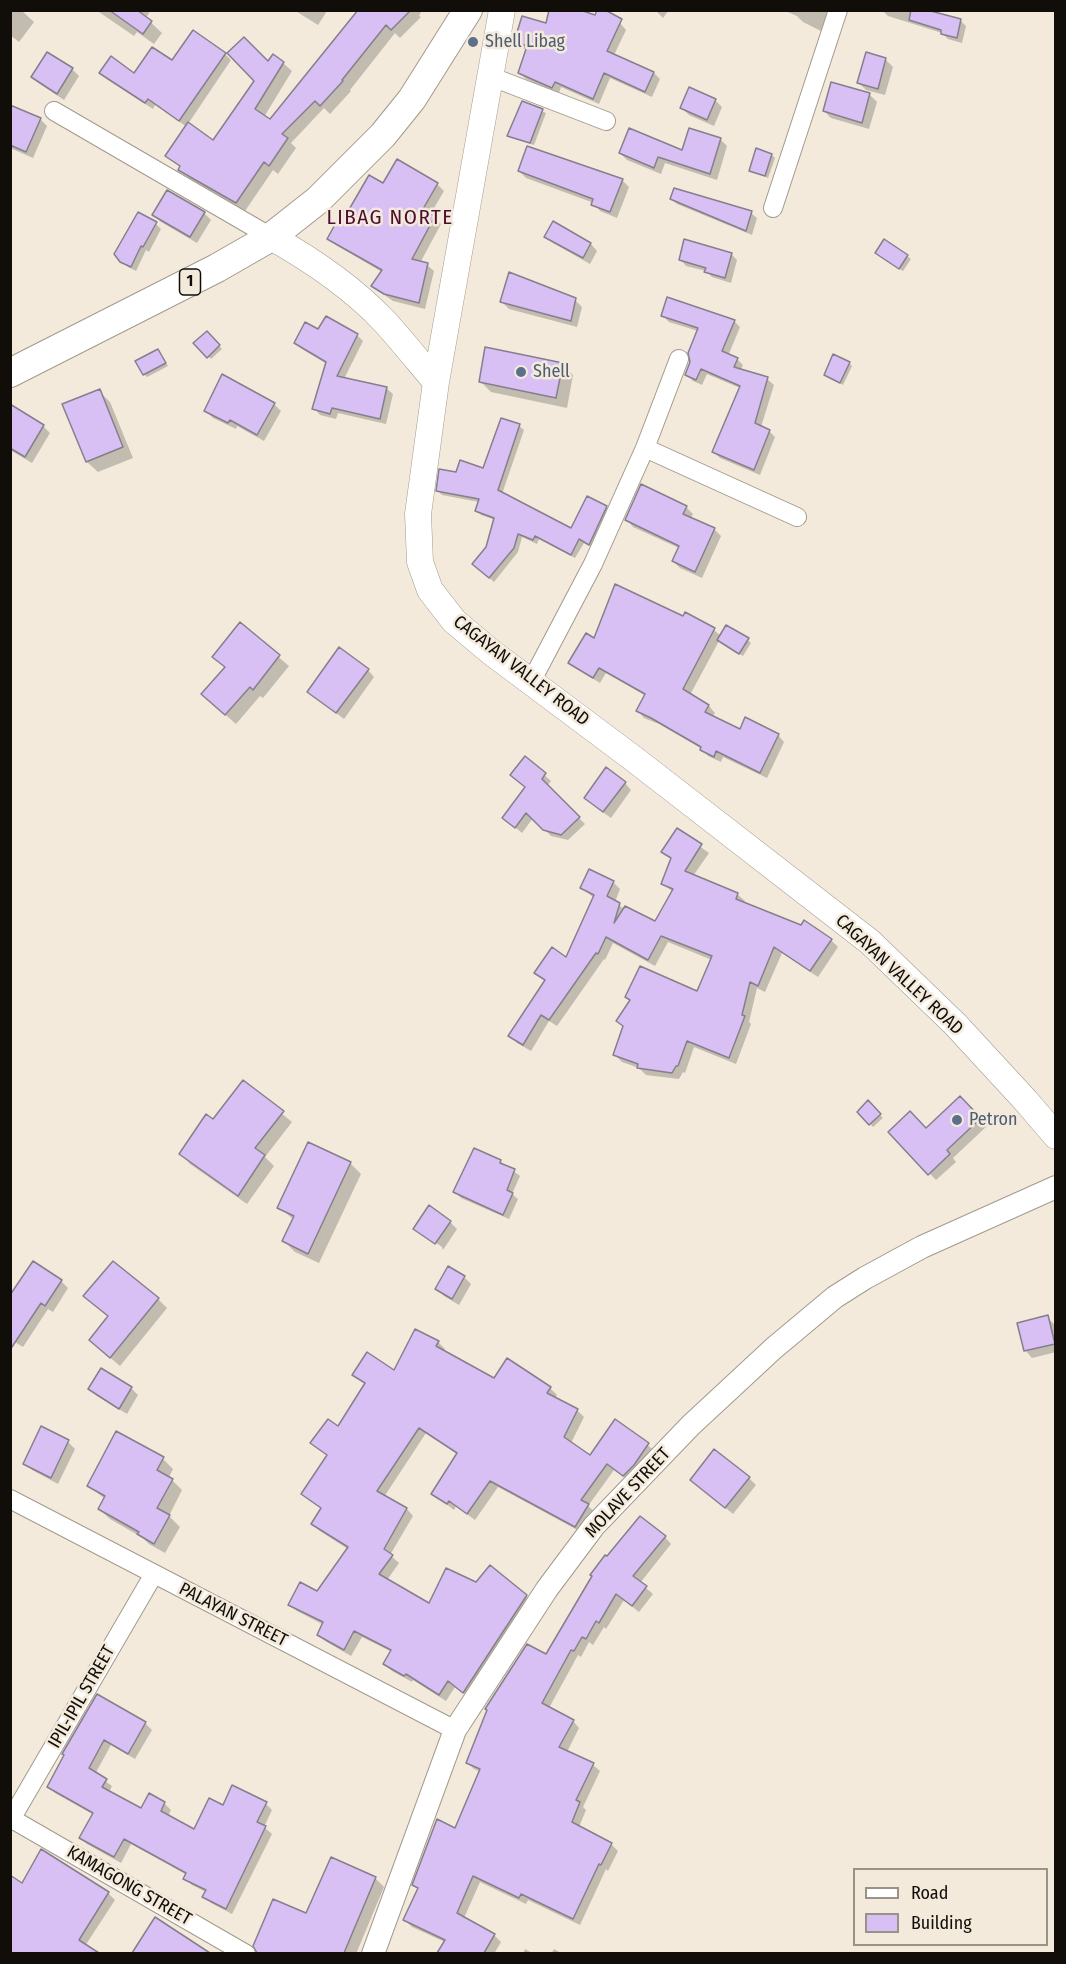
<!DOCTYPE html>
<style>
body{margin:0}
#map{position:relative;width:1066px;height:1964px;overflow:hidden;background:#f3eadb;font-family:"Fira Sans Condensed",sans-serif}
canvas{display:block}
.frame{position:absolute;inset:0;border:12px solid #110e0a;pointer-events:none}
.legend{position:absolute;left:853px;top:1868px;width:195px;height:78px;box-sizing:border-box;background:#f3eadb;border:2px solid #999287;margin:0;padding:8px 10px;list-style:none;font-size:18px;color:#110e0a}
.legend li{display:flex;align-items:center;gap:12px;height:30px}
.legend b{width:30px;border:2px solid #999287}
</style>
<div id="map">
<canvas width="1066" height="1964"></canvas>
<div class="frame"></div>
<ul class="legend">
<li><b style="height:8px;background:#fff"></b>Road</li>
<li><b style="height:16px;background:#d8c0f4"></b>Building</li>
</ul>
</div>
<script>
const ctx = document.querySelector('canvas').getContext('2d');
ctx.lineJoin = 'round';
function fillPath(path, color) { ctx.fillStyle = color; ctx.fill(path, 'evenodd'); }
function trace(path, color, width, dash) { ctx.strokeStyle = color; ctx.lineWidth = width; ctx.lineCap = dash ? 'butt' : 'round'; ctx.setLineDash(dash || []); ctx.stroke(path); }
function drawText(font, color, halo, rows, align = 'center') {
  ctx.font = font + ' "Fira Sans Condensed",sans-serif'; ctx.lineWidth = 5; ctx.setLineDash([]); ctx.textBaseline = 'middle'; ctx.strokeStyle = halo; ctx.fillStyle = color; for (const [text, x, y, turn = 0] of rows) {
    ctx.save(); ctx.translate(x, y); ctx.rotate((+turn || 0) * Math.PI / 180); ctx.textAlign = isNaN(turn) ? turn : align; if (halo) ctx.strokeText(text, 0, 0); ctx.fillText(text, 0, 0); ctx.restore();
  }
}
fillPath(new Path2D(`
 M10,10H21L34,22L19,42L10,35Z
 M96,10H151L146,18L162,33L154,44L137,32L134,36Z
 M294,10H326L327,11L318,25Z
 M360,10H422L419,16L421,17L400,38L395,33L350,90L351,91L330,114L324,108L291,143L296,148L278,174L273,170L245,211L189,178L180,170L181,168L167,156L187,127L155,105L153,109L108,80L101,73L135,75L172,62L225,54L231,60L188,124L214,142L268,64L283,63L292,71L264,117L270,121Z
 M575,10L620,23L626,30L614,55L654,73L660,79L652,97L610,78L599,104L561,87L559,93L539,86L526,79L519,73L528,50L522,48L516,42Z
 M655,10H669L663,18Z
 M783,10H835L825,33L803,22L797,16Z
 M940,10L938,15L960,20L966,26L962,43L948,39L942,33L888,16L883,11Z
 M867,54L886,60L893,67L885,95L866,90L859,83Z
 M72,69L79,76L64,100L40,84L33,77Z
 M832,84L870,95L877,102L869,129L831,118L824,111Z
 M715,100L722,107L714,126L689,115L682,108Z
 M523,103L546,113L534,145L512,138L509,135Z
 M12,107L40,119L47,126L33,158L10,148Z
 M720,139L727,146L717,180L665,163L661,174L627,160L620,153L683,152Z
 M772,155L775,158L768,178L750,170Z
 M519,171L622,180L629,187L617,218L600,211L594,203L526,178Z
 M437,184L444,191L430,215L441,224L420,263L427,265L434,271L425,309L393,301L380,292L373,286L382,272L336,245L329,238L348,215L384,185Z
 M672,199L751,213L757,218L752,235L677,204Z
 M204,213L211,220L197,243L161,222L154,215Z
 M139,214L156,224L161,229L149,252L146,250L136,271L128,267L116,254Z
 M546,236L591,244L597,251L590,264L553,243Z
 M884,241L911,259L903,271L880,256Z
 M731,254L737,260L731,283L712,277L706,271L686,266L681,260Z
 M575,300L582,307L577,327L509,309L502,302Z
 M663,316L734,321L740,327L728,356L737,359L743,365L740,371L767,379L774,385L761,427L769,431L775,437L760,475L720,458L714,452L740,388L707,374L702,385L693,381L687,375L698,331L669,322Z
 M207,333L222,349L211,359L195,343Z
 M357,335L363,341L344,379L386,388L393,394L386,424L338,413L336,419L320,415L314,408L327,364L302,349L295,343Z
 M158,351L168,366L147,377L144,374Z
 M849,363L852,366L843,385L826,375Z
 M562,364L573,375L567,408L491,392L480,381Z
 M99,391L110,402L133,458L98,472L87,462Z
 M274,404L281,411L264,441L237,426L236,429L213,418L206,411Z
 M10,406L43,426L50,433L32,463L10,450Z
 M519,426L524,430L502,494L571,530L606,507L610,512L594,548L584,543L575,558L539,539L537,544L522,537L518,552L494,582L478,568L487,548L495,520L481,515L476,510L479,502L442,495L438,491L457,474L484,470Z
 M686,507L693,514L690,519L714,529L721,536L702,578L680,568L673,561L679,548L633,527L627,520Z
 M686,614L714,630L721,636L748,640L751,643L743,656L719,641L690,695L709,706L715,713L712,717L741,730L778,735L784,742L767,778L723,757L721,762L708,756L702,749L659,724L644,718L638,711L646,696L606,673L600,683L577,669L570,663L595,640L684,618Z
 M240,624L289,666L263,698L260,696L236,724L213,704L226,668L214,657Z
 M368,670L374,677L344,719L316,698Z
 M525,758L551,781L547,786L585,824L568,840L551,836L533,818L522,833L504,818L527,788Z
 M625,783L631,790L611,818L593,805Z
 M677,830L709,853L693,876L737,894L745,901L744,903L831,940L838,947L818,977L782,953L765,992L757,988L749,1022L751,1024L736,1064L694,1047L685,1073L683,1072L679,1079L646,1075L639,1068L622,1062L615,1055L624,1027L618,1021L631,1002L626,997L698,993L712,960L668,942L655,966L613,943L605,960L604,959L557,1026L549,1021L531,1051L517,1043L510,1036L546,982L536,973L566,959L594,898L582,888L613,882L620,889L615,902L625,910L655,923L673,892L663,884L672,860L663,852Z
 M243,1082L292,1122L265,1157L274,1166L247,1204L190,1164L181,1154L213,1121Z
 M960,1098L987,1126L953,1158L956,1162L936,1180L890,1132L926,1130Z
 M868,1103L883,1118L873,1127L859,1112Z
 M475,1150L501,1162L520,1176L512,1194L518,1199L509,1219L461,1198L455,1192Z
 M350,1163L361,1174L319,1263L295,1252L284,1241L294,1220L279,1207Z
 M450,1222L457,1229L443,1250L442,1247L421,1232V1234L415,1229Z
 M464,1277L471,1284L459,1305L444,1296L437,1289Z
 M61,1281L68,1288L53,1312L48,1309L23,1347L10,1339V1290L14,1292Z
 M158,1299L167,1308L120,1366L100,1349L109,1317L95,1305Z
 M1047,1317L1054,1324L1056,1329V1352L1032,1358L1025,1350Z
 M438,1342L445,1349L443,1352L494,1380L550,1388L557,1395L555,1399L578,1411L584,1417L571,1443L590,1457L616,1421L655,1451L631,1482L614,1470L588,1506L595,1512L583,1533L498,1487L475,1520L456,1506L454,1510L433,1494L458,1454L426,1433L384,1497L407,1509L413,1516L390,1555L399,1563L387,1580L430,1605L476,1584L526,1596L533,1603L471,1698L455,1687L446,1701L413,1680L412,1682L392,1671L385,1664L392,1652L362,1637L351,1656L325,1641L319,1634L324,1625L297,1611L290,1605L318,1593L348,1549L320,1531L313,1524L322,1509L303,1494L329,1456L338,1428L366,1385L354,1375L395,1372Z
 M131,1388L138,1395L127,1414L97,1396L90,1389Z
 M42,1428L68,1442L75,1449L58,1484L32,1470L25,1463Z
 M163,1459L173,1469L169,1477L182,1490L169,1516L180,1527L165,1553L149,1544L143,1538L110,1519L99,1509L105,1499L89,1486Z
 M749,1478L756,1485L733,1514L699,1486Z
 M665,1537L671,1544L640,1583L653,1594L639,1612L624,1600L606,1629L604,1627L593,1645L589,1642L581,1657L578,1655L549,1708L573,1721L579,1728L567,1752L593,1765L600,1771L583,1807L586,1810L579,1827L611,1844L618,1851L608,1871L606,1869L580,1925L528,1900L526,1904L480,1882L464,1918L494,1935L501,1942L494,1954H439L445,1942L412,1927L405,1920L419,1890L414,1885L456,1830L481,1772L474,1769L467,1762L546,1656Z
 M145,1723L152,1730L135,1759L111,1745L95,1774L112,1786L109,1792L141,1811L150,1795L164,1803L171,1810L168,1816L194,1831L223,1807L266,1804L272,1810L264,1827L272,1834L232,1914L211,1903L204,1897L206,1892L192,1885L185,1878L187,1875L131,1844L121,1863L87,1844L81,1838L94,1815L55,1793L49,1787L66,1755Z
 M42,1851L108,1893L115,1900L85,1946L96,1954H10V1877L22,1885Z
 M375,1878L384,1887L356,1954H286L268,1946Z
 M155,1919L208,1954H132Z
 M525,1949L534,1954H523Z
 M554,1949L563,1954H551Z`), '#0003');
const building = new Path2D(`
 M109,10H137L152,21L143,34Z
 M358,10H411L391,30L386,25L342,80L343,81L320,106L315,101L282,134L288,138L269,166L264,162L236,203L178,170L180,166L165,156L188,122L213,140L254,81L227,53L244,37L268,61L273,54L284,62L255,109L270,119Z
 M549,10H580L595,15L597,10H605L622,19L607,51L654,72L645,92L604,73L593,99L555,82L552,88L518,73L527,46L514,42L522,16L546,23Z
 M911,10H927L961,19L957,38L941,34V30L909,20Z
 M193,30L226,53L179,121L148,99L145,103L99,73L111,56L134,73L152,47L172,60Z
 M47,52L73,68L57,94L31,77Z
 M866,52L886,58L878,89L857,83Z
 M831,82L870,93L862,123L823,111Z
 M689,87L716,99L707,120L680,108Z
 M522,101L543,109L530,143L507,136Z
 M10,105L41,118L26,152L10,145Z
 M629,128L682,150L689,128L721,138L710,174L658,157L654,168L619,153Z
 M527,146L623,179L610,212L591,205L593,199L518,171Z
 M756,148L772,154L765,176L749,171Z
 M397,159L438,183L423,209L435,216L412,259L428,263L419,303L384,294L371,286L382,270L327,239L343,210L347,213L369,175L383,183Z
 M674,188L752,211L746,231L670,199Z
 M167,190L205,212L190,237L152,215Z
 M138,212L157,222L143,247L141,246L131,267L120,262L114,254Z
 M553,221L591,243L583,258L544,237Z
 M684,239L732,253L725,278L704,272L706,268L679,260Z
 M884,239L908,255L899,269L875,253Z
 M509,272L576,298L571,321L500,302Z
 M667,297L735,320L722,351L738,358L734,367L768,377L755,423L770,430L754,470L712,452L740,386L701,369L696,380L685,375L690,362L688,353L698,328L661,316Z
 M326,316L358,334L337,376L387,387L380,419L332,408L330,414L312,409L326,362L294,343L305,322L318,329Z
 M207,331L220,345L207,358L193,343Z
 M485,347L563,363L556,398L479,382Z
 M158,349L166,363L143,375L135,361Z
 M833,354L850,362L840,383L824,375Z
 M222,374L275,403L257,435L230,420L228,423L204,411Z
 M100,389L123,447L86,462L62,404Z
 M10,404L44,425L25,457L10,448Z
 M501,418L520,424L498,490L571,528L587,496L607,506L589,545L579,539L571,555L535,536L533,540L518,534L514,548L489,578L472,564L486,547L494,518L475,511L479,499L436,491L439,469L456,472L460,460L483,468Z
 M641,484L687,506L683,514L715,528L695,572L672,561L679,546L625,520Z
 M615,584L683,616L685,612L715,628L683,689L709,705L705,712L740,729L745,717L779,734L760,773L716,751L714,757L700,750L701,747L651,718L636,711L645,694L599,668L593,678L568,663L586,633L594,638Z
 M240,622L280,655L253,690L250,687L225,715L201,694L225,667L212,657Z
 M726,625L749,638L739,654L717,640Z
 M339,647L369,669L336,713L307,692Z
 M525,756L546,773L542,779L580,817L561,835L543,830L526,813L515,828L502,818L525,787L510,775Z
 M606,767L626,782L603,812L584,798Z
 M677,828L702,844L685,871L738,893L736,899L801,925L804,920L832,939L810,971L774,947L758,986L750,982L742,1015L745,1016L729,1058L687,1041L678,1066H676L672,1073L637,1068L638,1064L613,1055L623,1026L616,1021L630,1000L625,997L640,966L697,991L712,956L661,936L648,960L606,937L598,954L596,953L549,1020L541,1015L523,1045L508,1036L545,980L534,973L552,947L566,957L594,895L580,888L589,869L614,881L607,896L620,903L614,923L625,906L655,921L673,889L661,884L671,858L661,852Z
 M243,1080L284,1111L255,1148L265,1155L238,1196L179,1154L206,1114L213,1119Z
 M960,1096L981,1118L947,1150L950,1154L928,1175L888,1132L910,1111L926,1128Z
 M868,1100L881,1114L869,1125L857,1112Z
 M308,1142L351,1162L308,1254L282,1241L294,1216L277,1208Z
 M474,1148L501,1160L500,1163L515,1169L507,1190L513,1193L503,1215L453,1192Z
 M429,1205L451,1221L435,1244L413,1229Z
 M33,1261L62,1280L45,1306L41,1303L10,1350V1295Z
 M113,1261L159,1298L110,1358L89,1340L108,1316L83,1296Z
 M448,1266L465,1276L452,1299L435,1289Z
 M1048,1315L1055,1344L1024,1351L1017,1323Z
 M415,1329L439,1341L436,1346L494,1378L507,1358L551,1387L547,1393L578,1409L564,1437L590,1455L615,1419L649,1443L634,1465L623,1476L607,1464L581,1500L589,1504L575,1527L490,1481L467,1514L449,1501L447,1504L431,1494L457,1453L419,1428L377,1491L407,1508L384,1549L393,1555L379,1574L429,1603L446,1568L476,1582L490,1565L527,1595L463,1693L448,1681L439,1695L406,1674L404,1676L383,1664L391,1650L354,1631L344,1650L317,1635L323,1622L288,1605L300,1582L317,1591L348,1547L311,1524L321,1508L301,1494L327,1455L310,1443L328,1419L338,1426L365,1383L352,1375L367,1352L394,1370Z
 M101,1368L132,1387L119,1409L88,1389Z
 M41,1426L69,1440L51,1478L23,1464Z
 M116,1431L164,1457L157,1470L173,1479L157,1508L170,1515L154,1544L137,1534L139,1532L98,1509L105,1496L87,1486Z
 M714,1449L750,1477L725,1508L690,1480Z
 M640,1516L666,1536L633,1576L647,1586L632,1606L616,1594L599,1623L596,1621L586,1639L582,1637L574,1651L571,1650L542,1703L574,1720L559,1747L594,1763L576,1800L580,1802L572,1822L612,1843L601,1865L599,1864L573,1919L521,1894L519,1898L473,1876L457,1913L495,1934L484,1953H437L445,1940L403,1920L418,1888L412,1885L437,1819L455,1828L480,1769L466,1763L487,1710L485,1709L527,1644L546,1654L592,1576L590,1575L605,1555L607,1556Z
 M97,1694L146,1722L128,1754L104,1740L89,1768L107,1779L102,1787L141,1808L149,1793L165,1802L161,1811L194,1829L209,1798L223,1805L232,1785L267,1802L257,1822L266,1826L226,1909L202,1897L206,1890L183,1879L186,1873L124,1839L114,1857L79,1838L93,1813L47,1787L64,1755L62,1754Z
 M41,1849L109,1892L79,1940L99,1953H10V1875L22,1883Z
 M331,1857L376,1877L344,1953H257L253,1946L273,1899L306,1913Z
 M155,1917L210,1953H132Z`);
fillPath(building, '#d8c0f4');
trace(building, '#857f8d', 1.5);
const minor = new Path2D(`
 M492,77L606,121
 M54,111L271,237
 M773,208L838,10
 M645,448L797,517
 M531,682L593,564L645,448L679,359
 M10,1499L455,1730
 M12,1819L246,1954
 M10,1821L154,1574`);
const tertiary = new Path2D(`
 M373,1954L455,1730L547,1589L594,1526L691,1425L774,1348L835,1297L865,1278L922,1247L1056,1187`);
const secondary = new Path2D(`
 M502,10L436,382L418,514L420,562L430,590L454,621L491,652L634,759L870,942L955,1024L1026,1101L1056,1136
 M271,237C312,260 353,288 385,322C403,342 419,362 436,382`);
const trunk = new Path2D(`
 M10,373L217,268L271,237L318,200L383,135L412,99L468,10`);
trace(minor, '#a29a8d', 20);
trace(tertiary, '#a29a8d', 24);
trace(secondary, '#a29a8d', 27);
trace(trunk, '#a29a8d', 30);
trace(minor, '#fff', 18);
trace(tertiary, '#fff', 22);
trace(secondary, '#fff', 26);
trace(trunk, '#fff', 28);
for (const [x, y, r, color] of [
 [473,42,6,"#5c6f8a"],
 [521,372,6,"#5c6f8a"],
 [957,1120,6,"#5c6f8a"]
]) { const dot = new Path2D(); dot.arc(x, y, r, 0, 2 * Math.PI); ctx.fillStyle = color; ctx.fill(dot); trace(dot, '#f3eadb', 2); }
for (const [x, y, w] of [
 [190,282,21]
]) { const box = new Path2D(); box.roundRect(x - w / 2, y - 13, w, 26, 4.5); ctx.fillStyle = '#f3eadb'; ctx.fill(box); trace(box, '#110e0a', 1.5); }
drawText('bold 16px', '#110e0a', null, [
 ["1",190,282]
]);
drawText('18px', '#4e5e75', '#f3eadb', [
 ["Shell Libag",485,42],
 ["Shell",533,372],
 ["Petron",969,1120]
], 'left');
drawText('18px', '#110e0a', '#f3eadb', [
 ["CAGAYAN VALLEY ROAD",521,671,38],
 ["CAGAYAN VALLEY ROAD",899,975,43],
 ["MOLAVE STREET",628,1493,-47],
 ["PALAYAN STREET",233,1615,27],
 ["IPIL-IPIL STREET",82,1697,-60],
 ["KAMAGONG STREET",129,1886,30]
]);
ctx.letterSpacing = '1.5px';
drawText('21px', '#4e0d2e', '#f3eadb', [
 ["LIBAG NORTE",390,218]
]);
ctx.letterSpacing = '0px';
</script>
